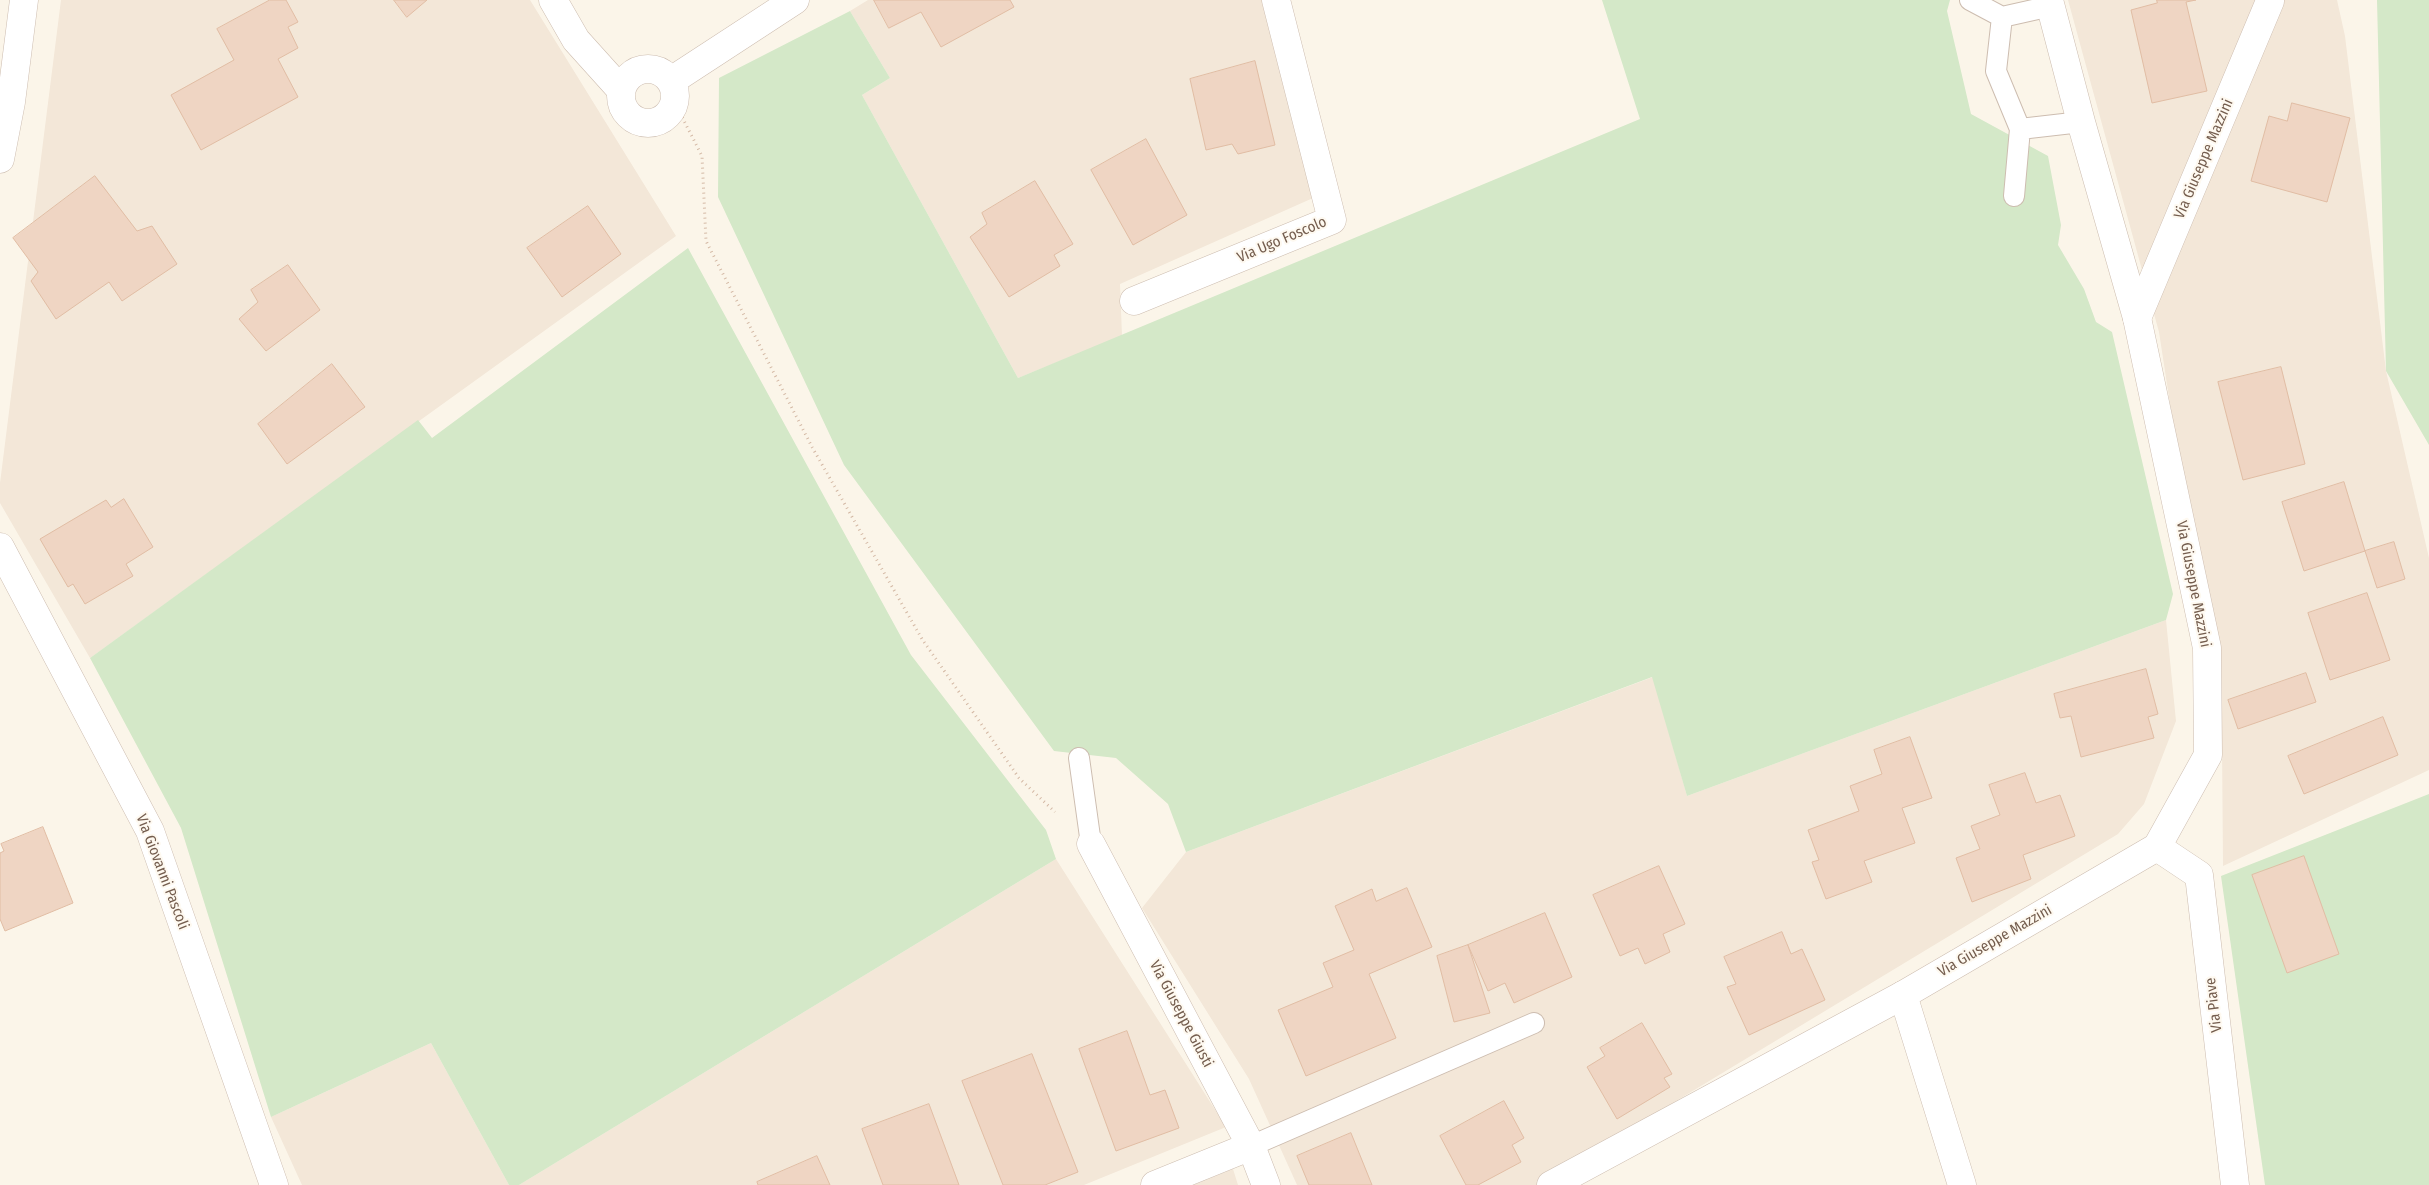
<!DOCTYPE html>
<style>
body{margin:0}
canvas{display:block;background:#fbf5e9}
</style>
<canvas width="2429" height="1185"></canvas>
<script>
const ctx = document.querySelector('canvas').getContext('2d');
ctx.lineJoin = 'round';
function fillPath(path, color) { ctx.fillStyle = color; ctx.fill(path, 'evenodd'); }
function trace(path, color, width, dash) { ctx.strokeStyle = color; ctx.lineWidth = width; ctx.lineCap = dash ? 'butt' : 'round'; ctx.setLineDash(dash || []); ctx.stroke(path); }
function drawText(font, color, halo, rows, align = 'center') {
  ctx.font = font + ' "Fira Sans Condensed",sans-serif'; ctx.lineWidth = 4; ctx.setLineDash([]); ctx.textBaseline = 'middle'; ctx.strokeStyle = halo; ctx.fillStyle = color; for (const [text, x, y, turn = 0] of rows) {
    ctx.save(); ctx.translate(x, y); ctx.rotate((+turn || 0) * Math.PI / 180); ctx.textAlign = isNaN(turn) ? turn : align; if (halo) ctx.strokeText(text, 0, 0); ctx.fillText(text, 0, 0); ctx.restore();
  }
}
fillPath(new Path2D(`
 M61,0H530L676,236L90,658L0,503V483Z
 M868,0H1262L1313,198L1120,284L1122,336L1018,378L862,95L890,78L850,11Z
 M2068,0H2337L2345,36L2386,371L2429,558V770L2223,866L2222,742L2159,332Z
 M2166,620L2176,721L2144,804L2118,834L1537,1185H1297L1249,1079L1142,908L1186,852L1653,677L1687,796Z
 M1056,859L1226,1127L1084,1185H519Z
 M431,1043L509,1185H302L271,1117Z
 M1233,1169L1238,1185H1193Z`), '#f3e7d8');
fillPath(new Path2D(`
 M1602,0H1950L1947,11L1971,114L2048,156L2061,225L2058,245L2084,289L2096,322L2112,332L2173,594L2166,620L1687,796L1652,677L1186,852L1168,804L1116,758L1054,751L844,465L718,197L719,78L850,11L890,78L862,95L1018,378L1640,119Z
 M2377,0H2429V445L2386,371Z
 M688,248L911,655L1046,830L1056,859L519,1185H509L431,1043L271,1117L181,828L90,658L418,420L432,438Z
 M2429,794V1185H2265L2221,876Z`), '#d4e8c8');
const building = new Path2D(`
 M270,0H286L298,22L288,27L298,48L278,59L298,97L201,150L171,95L234,60L217,29Z
 M394,0H427L407,17Z
 M874,0H1010L1014,7L941,47L921,12L889,28Z
 M2157,0H2196L2186,2L2207,91L2152,103L2131,10L2157,3Z
 M1255,61L1275,145L1238,154L1232,144L1206,150L1190,79Z
 M2292,103L2350,118L2327,202L2251,181L2269,116L2287,121Z
 M1146,139L1187,215L1133,245L1091,170Z
 M95,176L137,231L152,226L177,264L122,301L109,282L56,319L31,281L38,272L13,238Z
 M1035,181L1073,244L1054,255L1060,266L1009,297L970,237L987,224L982,213Z
 M588,206L621,254L562,297L527,248Z
 M288,265L320,310L266,351L239,319L258,302L251,290Z
 M332,364L365,407L287,464L258,424Z
 M2281,367L2305,464L2243,480L2218,382Z
 M2344,482L2365,551L2304,571L2282,502Z
 M124,499L153,547L126,564L133,576L85,604L73,584L68,587L40,539L106,500L111,507Z
 M2394,542L2405,579L2377,588L2365,551Z
 M2367,593L2390,660L2330,680L2308,613Z
 M2146,669L2158,714L2148,717L2154,738L2081,757L2071,716L2060,718L2054,694Z
 M2306,673L2316,702L2238,729L2228,700Z
 M2383,717L2398,755L2304,794L2288,756Z
 M1910,737L1932,798L1902,808L1915,843L1864,861L1872,882L1826,899L1812,862L1819,860L1808,830L1859,811L1850,786L1882,774L1874,750Z
 M2025,773L2036,803L2060,795L2075,836L2023,855L2031,879L1972,902L1956,858L1980,849L1971,826L2000,815L1989,785Z
 M43,827L73,903L5,931L0,919V853L4,851L1,844Z
 M2304,856L2339,954L2287,973L2252,875Z
 M1659,866L1685,924L1663,934L1670,952L1645,964L1638,948L1620,956L1593,895Z
 M1407,888L1432,947L1369,974L1396,1038L1306,1076L1278,1010L1333,987L1323,963L1354,950L1335,906L1372,889L1376,901Z
 M1545,913L1572,977L1514,1003L1505,983L1488,991L1468,945Z
 M1782,932L1791,954L1802,949L1825,1000L1749,1035L1727,987L1736,984L1724,957Z
 M1468,945L1490,1013L1454,1022L1437,956Z
 M1642,1023L1672,1074L1664,1078L1670,1087L1617,1119L1587,1067L1605,1056L1600,1048Z
 M1127,1031L1150,1095L1165,1090L1179,1128L1116,1151L1079,1049Z
 M1032,1054L1078,1172L1045,1185H1003L962,1081Z
 M1504,1101L1524,1138L1512,1145L1521,1162L1478,1185H1466L1440,1136Z
 M929,1104L959,1185H883L862,1129Z
 M1351,1133L1372,1185H1309L1297,1156Z
 M817,1156L830,1185H758L757,1182Z`);
fillPath(building, '#efd5c3');
trace(building, '#e1bda4', 1);
const service = new Path2D(`
 M1970,0L2002,17
 M2051,6L2002,17L1996,71L2020,129L2081,122
 M2014,196L2020,129
 M1079,758L1091,844
 M1251,1146L1534,1023`);
const minor = new Path2D(`
 M553,0L576,40L621,90
 M621 96a27 27 0 1 1 54 0a27 27 0 1 1-54 0Z
 M671,81L795,0
 M0,159L11,102L24,0
 M1134,301L1332,220L1276,0
 M2137,318L2270,1
 M0,547L150,831L274,1185
 M1091,844L1251,1146L1266,1185
 M2157,847L2199,875L2235,1185
 M1903,995L1962,1185
 M1155,1185L1251,1146`);
const tertiary = new Path2D(`
 M1551,1185L1903,995L2157,847L2208,755L2207,648L2137,318L2081,122L2049,0`);
trace(service, '#cdbdb0', 22);
trace(minor, '#cdbdb0', 29);
trace(tertiary, '#cdbdb0', 29);
trace(new Path2D(`
 M680,113L702,156L706,241L812,447L922,639L1019,778L1055,812`), '#d4b9a5', 3, [1, 4]);
trace(service, '#fff', 20);
trace(minor, '#fff', 28);
trace(tertiary, '#fff', 28);
drawText('15px', '#745d4e', '#fef9f0', [
 ["Via Giuseppe Mazzini",2204,159,-67],
 ["Via Ugo Foscolo",1282,240,-23],
 ["Via Giuseppe Mazzini",2193,584,79],
 ["Via Giovanni Pascoli",162,872,69],
 ["Via Giuseppe Mazzini",1995,941,-30],
 ["Via Piave",2214,1005,-97],
 ["Via Giuseppe Giusti",1181,1014,62]
]);
</script>
